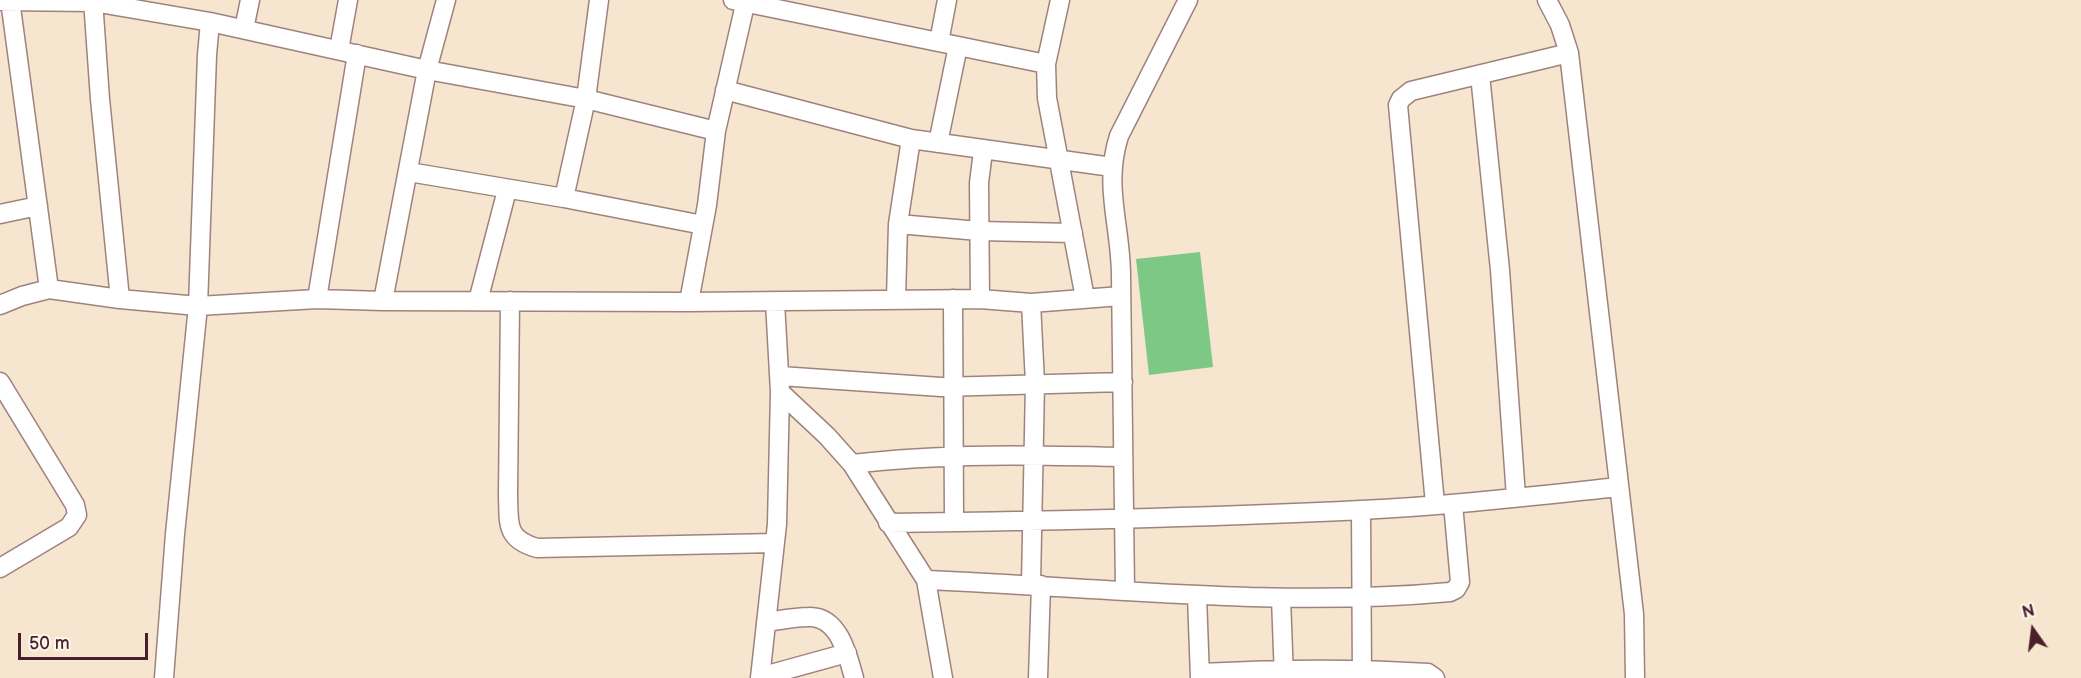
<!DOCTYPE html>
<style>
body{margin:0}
#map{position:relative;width:2081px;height:678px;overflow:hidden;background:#f6e6cf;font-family:"Balsamiq Sans",sans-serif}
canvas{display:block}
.north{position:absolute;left:2003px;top:600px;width:60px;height:60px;-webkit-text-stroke:4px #fbf7ec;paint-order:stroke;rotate:346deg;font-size:16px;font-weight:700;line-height:24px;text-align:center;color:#4a1f2b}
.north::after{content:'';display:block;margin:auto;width:21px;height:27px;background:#4a1f2b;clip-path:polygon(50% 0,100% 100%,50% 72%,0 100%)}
.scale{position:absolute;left:18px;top:633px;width:130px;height:27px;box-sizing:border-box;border:3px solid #4a1f2b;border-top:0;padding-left:8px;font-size:18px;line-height:21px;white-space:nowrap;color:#4a1f2b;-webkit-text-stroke:4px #fbf7ec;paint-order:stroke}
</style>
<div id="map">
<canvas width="2081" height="678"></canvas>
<div class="north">N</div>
<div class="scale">50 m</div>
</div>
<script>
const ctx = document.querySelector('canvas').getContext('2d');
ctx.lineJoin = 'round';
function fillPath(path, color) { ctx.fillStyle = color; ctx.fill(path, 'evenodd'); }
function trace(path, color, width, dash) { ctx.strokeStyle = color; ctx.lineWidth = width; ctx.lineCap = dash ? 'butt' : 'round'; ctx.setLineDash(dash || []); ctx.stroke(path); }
fillPath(new Path2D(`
 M1200,252L1213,367L1149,375L1136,259Z`), '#7ec886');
const minor = new Path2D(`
 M10,0L49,289
 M93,0L100,99L120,299
 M733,0L1046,64
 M1060,0L1046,64L1047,98L1085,298
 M1547,0L1560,25L1569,53L1634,614L1635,678
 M0,1L93,2L210,22L427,70L586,99L716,131
 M244,29L250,0
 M939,42L947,0
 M339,50L348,0
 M1480,75L1500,270L1516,497
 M725,90L911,139L1112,167
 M938,143L958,46
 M409,172L564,198L703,225
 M564,198L586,99L599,0
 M0,214L38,206
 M898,224L979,231L1073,233
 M317,299L357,54
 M896,299L898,224L911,139
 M953,299L954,522
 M980,299L979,183L983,151
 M383,301L427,70L446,0
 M478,301L507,190
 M510,301L508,495C509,523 505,539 537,548L775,543
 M689,302L707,205L716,131L746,0
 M0,305L22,296L49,289L120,299L198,306L317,299L383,301L689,302L980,299L1031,303L1121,296
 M780,376L941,387L1123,382
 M0,382L75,505L77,515L69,527L0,568
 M780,392L827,436L852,464L926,580L943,678
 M852,464C942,453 1032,455 1123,457
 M1435,504L1398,105L1401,99L1411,91L1569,53
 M1361,510L1362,678
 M888,523C1045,521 1203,518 1361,510C1447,506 1533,496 1619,487
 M926,580C1101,587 1276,608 1450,592L1456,589L1460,582L1453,504
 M1031,584L1035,383L1031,303
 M1125,591C1124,486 1123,381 1121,276C1121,226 1103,186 1119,136L1188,0
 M1197,596L1200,678
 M1281,598L1284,678
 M766,622C780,620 795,617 809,617C839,616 848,656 854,678
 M1200,673C1276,669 1352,668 1428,673L1435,678
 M760,677L847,653
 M164,678L175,534L198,306L207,55L210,22
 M760,678L777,524L780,392L775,302
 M1038,678L1041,585`);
trace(minor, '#a0827d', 21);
trace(minor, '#fff', 18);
</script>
